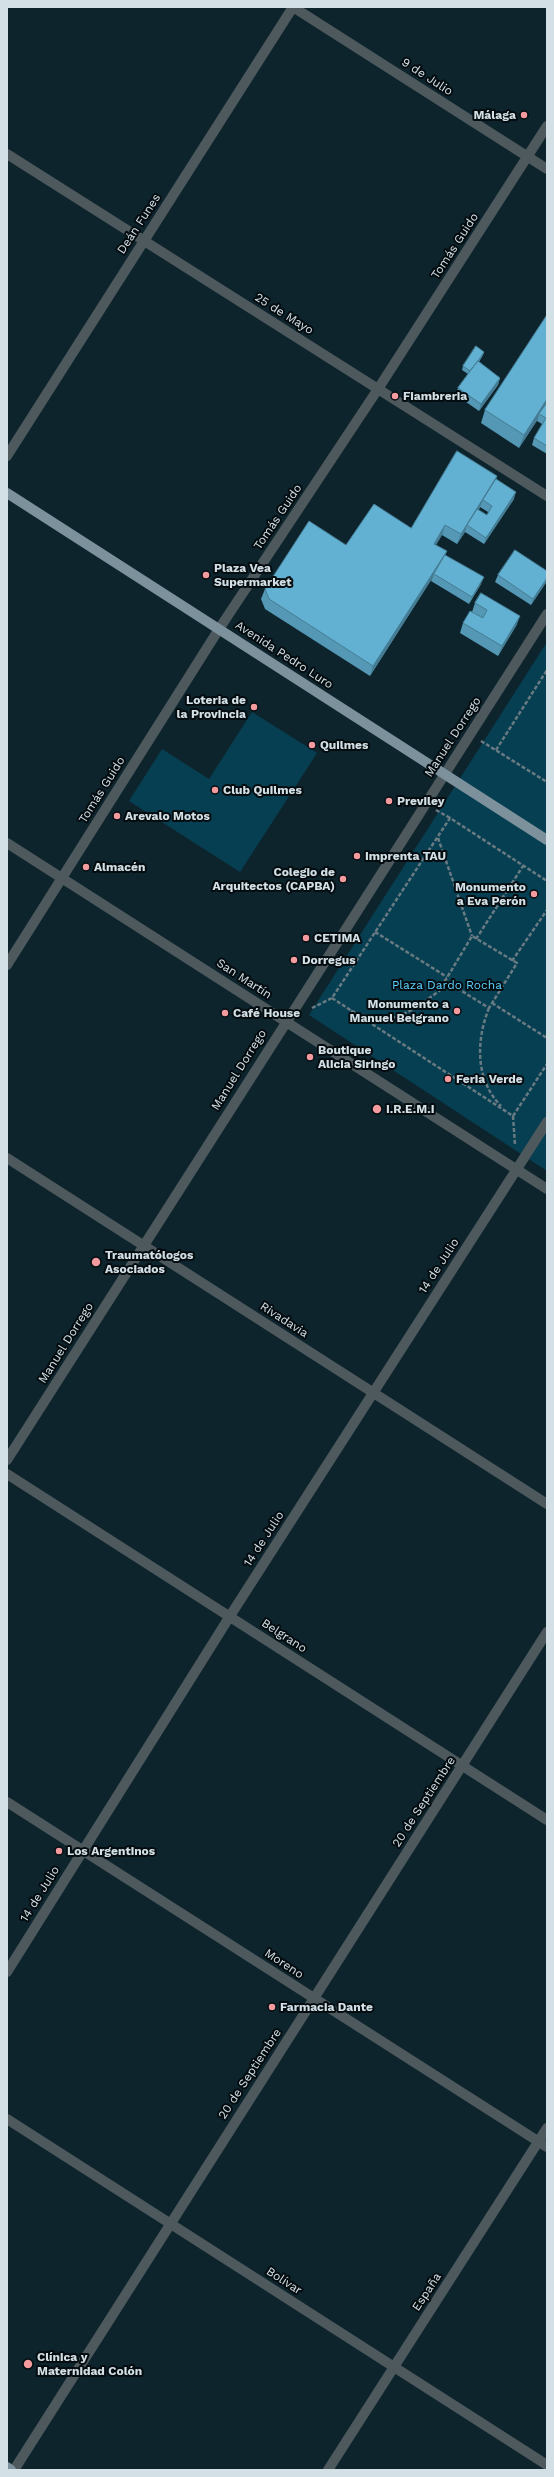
<!DOCTYPE html>
<meta charset="utf-8">
<style>
body{margin:0}
#map{position:relative;width:554px;height:2477px;overflow:hidden;background:#0d242d;font-family:"Work Sans",sans-serif}
canvas{display:block}
.frame{position:absolute;inset:0;border:8px solid #d3e0e6;pointer-events:none}
</style>
<div id="map">
<canvas width="554" height="2477"></canvas>
<div class="frame"></div>
</div>
<script>
const ctx = document.querySelector('canvas').getContext('2d');
ctx.lineJoin = 'round';
function fillPath(path, color) { ctx.fillStyle = color; ctx.fill(path, 'evenodd'); }
function trace(path, color, width, dash) { ctx.strokeStyle = color; ctx.lineWidth = width; ctx.lineCap = dash ? 'butt' : 'round'; ctx.setLineDash(dash || []); ctx.stroke(path); }
function drawText(font, color, halo, rows, align = 'center') {
  ctx.font = font + ' "Work Sans",sans-serif'; ctx.lineWidth = 4; ctx.setLineDash([]); ctx.textBaseline = 'middle'; ctx.strokeStyle = halo; ctx.fillStyle = color; for (const [text, x, y, turn = 0] of rows) {
    ctx.save(); ctx.translate(x, y); ctx.rotate((+turn || 0) * Math.PI / 180); ctx.textAlign = isNaN(turn) ? turn : align; if (halo) ctx.strokeText(text, 0, 0); ctx.fillText(text, 0, 0); ctx.restore();
  }
}
fillPath(new Path2D(`
 M547,642V1171L309,1015Z
 M252,712L317,753L240,872L129,801L162,749L209,779Z`), '#073f52');
trace(new Path2D(`
 M481,741L547,782
 M496,750L547,670
 M436,810L450,818
 M438,838L472,936
 M375,932L447,977
 M476,939L523,866
 M512,961L547,910
 M332,998L513,1116L547,1064
 M492,1003L547,1038
 M312,1008L332,998L450,818L547,881
 M489,1008C476,1040 475,1080 501,1106
 M351,1011L375,1019L397,1017L416,1008L439,991L472,936L517,963L489,1008L444,980
 M513,1116L515,1145`), '#687a82', 2.5, [4, 2]);
trace(new Path2D(`
 M293,7L547,169
 M7,154L547,496
 M7,456L293,7
 M7,843L547,1189
 M7,965L219,629L378,389L547,126
 M7,1158L547,1504
 M7,1460L547,614
 M7,1474L547,1820
 M7,1802L547,2147
 M7,1972L230,1616L547,1122
 M7,2119L547,2465
 M14,2470L547,1632
 M328,2470L547,2128`), '#4e595d', 10);
trace(new Path2D(`
 M7,493L547,840
 M7,2467L11,2470`), '#7c919b', 10);
fillPath(new Path2D(`
 M547,315V454L532,445L534,438L542,424L537,421L538,419L519,448L481,423L485,410Z
 M484,352L483,355L479,362L500,378L498,385L479,411L456,395L458,388L468,374L462,370L463,366Z
 M497,476L496,479L514,499L484,544L465,532L457,544L442,535L436,545L445,555L481,584L469,604L431,581L433,577L370,676L265,609L261,599L265,589L346,545L411,528ZM480,507L488,512L487,515L479,510Z
 M547,571V581L531,605L495,582L498,575Z
 M475,603L520,616L516,626L498,656L460,633L463,623L472,612Z`), '#5498b5');
fillPath(new Path2D(`
 M500,378L498,385L479,411L481,404Z
 M547,399V405L539,414L538,419L519,448L524,435Z
 M497,476L494,486L483,500L480,507L468,526L467,525L465,532L457,544L461,534Z
 M516,492L514,499L484,544L486,538Z
 M445,525L442,535L430,554L434,544Z
 M447,551L443,561L434,574L433,577L370,676L373,666Z
 M484,577L481,584L469,604L472,597Z
 M547,578V581L531,605L533,599Z
 M520,616L516,626L498,656L502,646Z`), '#457c93');
const building = new Path2D(`
 M547,315V399L524,435L485,410Z
 M476,346L484,352L478,361L470,371L463,366Z
 M478,361L500,378L481,404L458,388Z
 M547,403V446L534,438L546,418L539,414Z
 M457,451L497,476L461,534L445,525L434,544L447,551L373,666L269,599L265,589L309,521L346,545L374,504L411,528Z
 M496,479L516,492L486,538L467,525L477,509L487,515L492,506L483,500Z
 M515,550L547,571V578L533,599L498,575Z
 M445,555L484,577L472,597L434,574Z
 M481,593L520,616L502,646L463,623L470,611L483,618L487,610L475,603Z`);
fillPath(building, '#62b1d2');
trace(building, '#457c93', 1);
for (const [x, y, r, color] of [
 [524,115,4,"#f49b9f"],
 [395,396,4,"#f49b9f"],
 [206,575,4,"#f49b9f"],
 [254,707,4,"#f49b9f"],
 [312,745,4,"#f49b9f"],
 [215,790,4,"#f49b9f"],
 [389,801,4,"#f49b9f"],
 [117,816,4,"#f49b9f"],
 [357,856,4,"#f49b9f"],
 [86,867,4,"#f49b9f"],
 [343,879,4,"#f49b9f"],
 [534,894,4,"#f49b9f"],
 [306,938,4,"#f49b9f"],
 [294,960,4,"#f49b9f"],
 [457,1011,4,"#f49b9f"],
 [225,1013,4,"#f49b9f"],
 [310,1057,4,"#f49b9f"],
 [448,1079,4,"#f49b9f"],
 [377,1109,5,"#f49b9f"],
 [96,1262,5,"#f49b9f"],
 [59,1851,4,"#f49b9f"],
 [272,2007,4,"#f49b9f"],
 [28,2364,5,"#f49b9f"]
]) { const dot = new Path2D(); dot.arc(x, y, r, 0, 2 * Math.PI); ctx.fillStyle = color; ctx.fill(dot); trace(dot, '#040c10', 1.5); }
drawText('12px', '#d3e0e6', '#040c10', [
 ["9 de Julio",427,77,33],
 ["Deán Funes",139,224,-57],
 ["Tomás Guido",455,246,-57],
 ["25 de Mayo",284,314,32],
 ["Tomás Guido",278,517,-56],
 ["Avenida Pedro Luro",284,655,33],
 ["Manuel Dorrego",453,737,-57],
 ["Tomás Guido",102,790,-58],
 ["San Martín",244,979,33],
 ["Manuel Dorrego",239,1070,-58],
 ["14 de Julio",439,1266,-57],
 ["Rivadavia",284,1320,33],
 ["Manuel Dorrego",66,1343,-58],
 ["14 de Julio",264,1539,-57],
 ["Belgrano",284,1636,33],
 ["20 de Septiembre",424,1802,-57],
 ["14 de Julio",40,1894,-58],
 ["Moreno",284,1964,33],
 ["20 de Septiembre",250,2074,-57],
 ["Bolívar",284,2281,33],
 ["España",427,2292,-57]
]);
drawText('bold 12px', '#d3e0e6', '#040c10', [
 ["Málaga",516,115,"right"],
 ["Fiambreria",403,396],
 ["Plaza Vea",214,568],
 ["Supermarket",214,582],
 ["Loteria de",246,700,"right"],
 ["la Provincia",246,714,"right"],
 ["Quilmes",320,745],
 ["Club Quilmes",223,790],
 ["Previley",397,801],
 ["Arevalo Motos",125,816],
 ["Imprenta TAU",365,856],
 ["Almacén",94,867],
 ["Colegio de",335,872,"right"],
 ["Arquitectos (CAPBA)",335,886,"right"],
 ["Monumento",526,887,"right"],
 ["a Eva Perón",526,901,"right"],
 ["CETIMA",314,938],
 ["Dorregus",302,960],
 ["Monumento a",449,1004,"right"],
 ["Manuel Belgrano",449,1018,"right"],
 ["Café House",233,1013],
 ["Boutique",318,1050],
 ["Alicia Siringo",318,1064],
 ["Feria Verde",456,1079],
 ["I.R.E.M.I",386,1109],
 ["Traumatólogos",105,1255],
 ["Asociados",105,1269],
 ["Los Argentinos",67,1851],
 ["Farmacia Dante",280,2007],
 ["Clínica y",37,2357],
 ["Maternidad Colón",37,2371]
], 'left');
drawText('12px', '#5fd2ff', '#040c10', [
 ["Plaza Dardo Rocha",447,985]
]);
</script>
